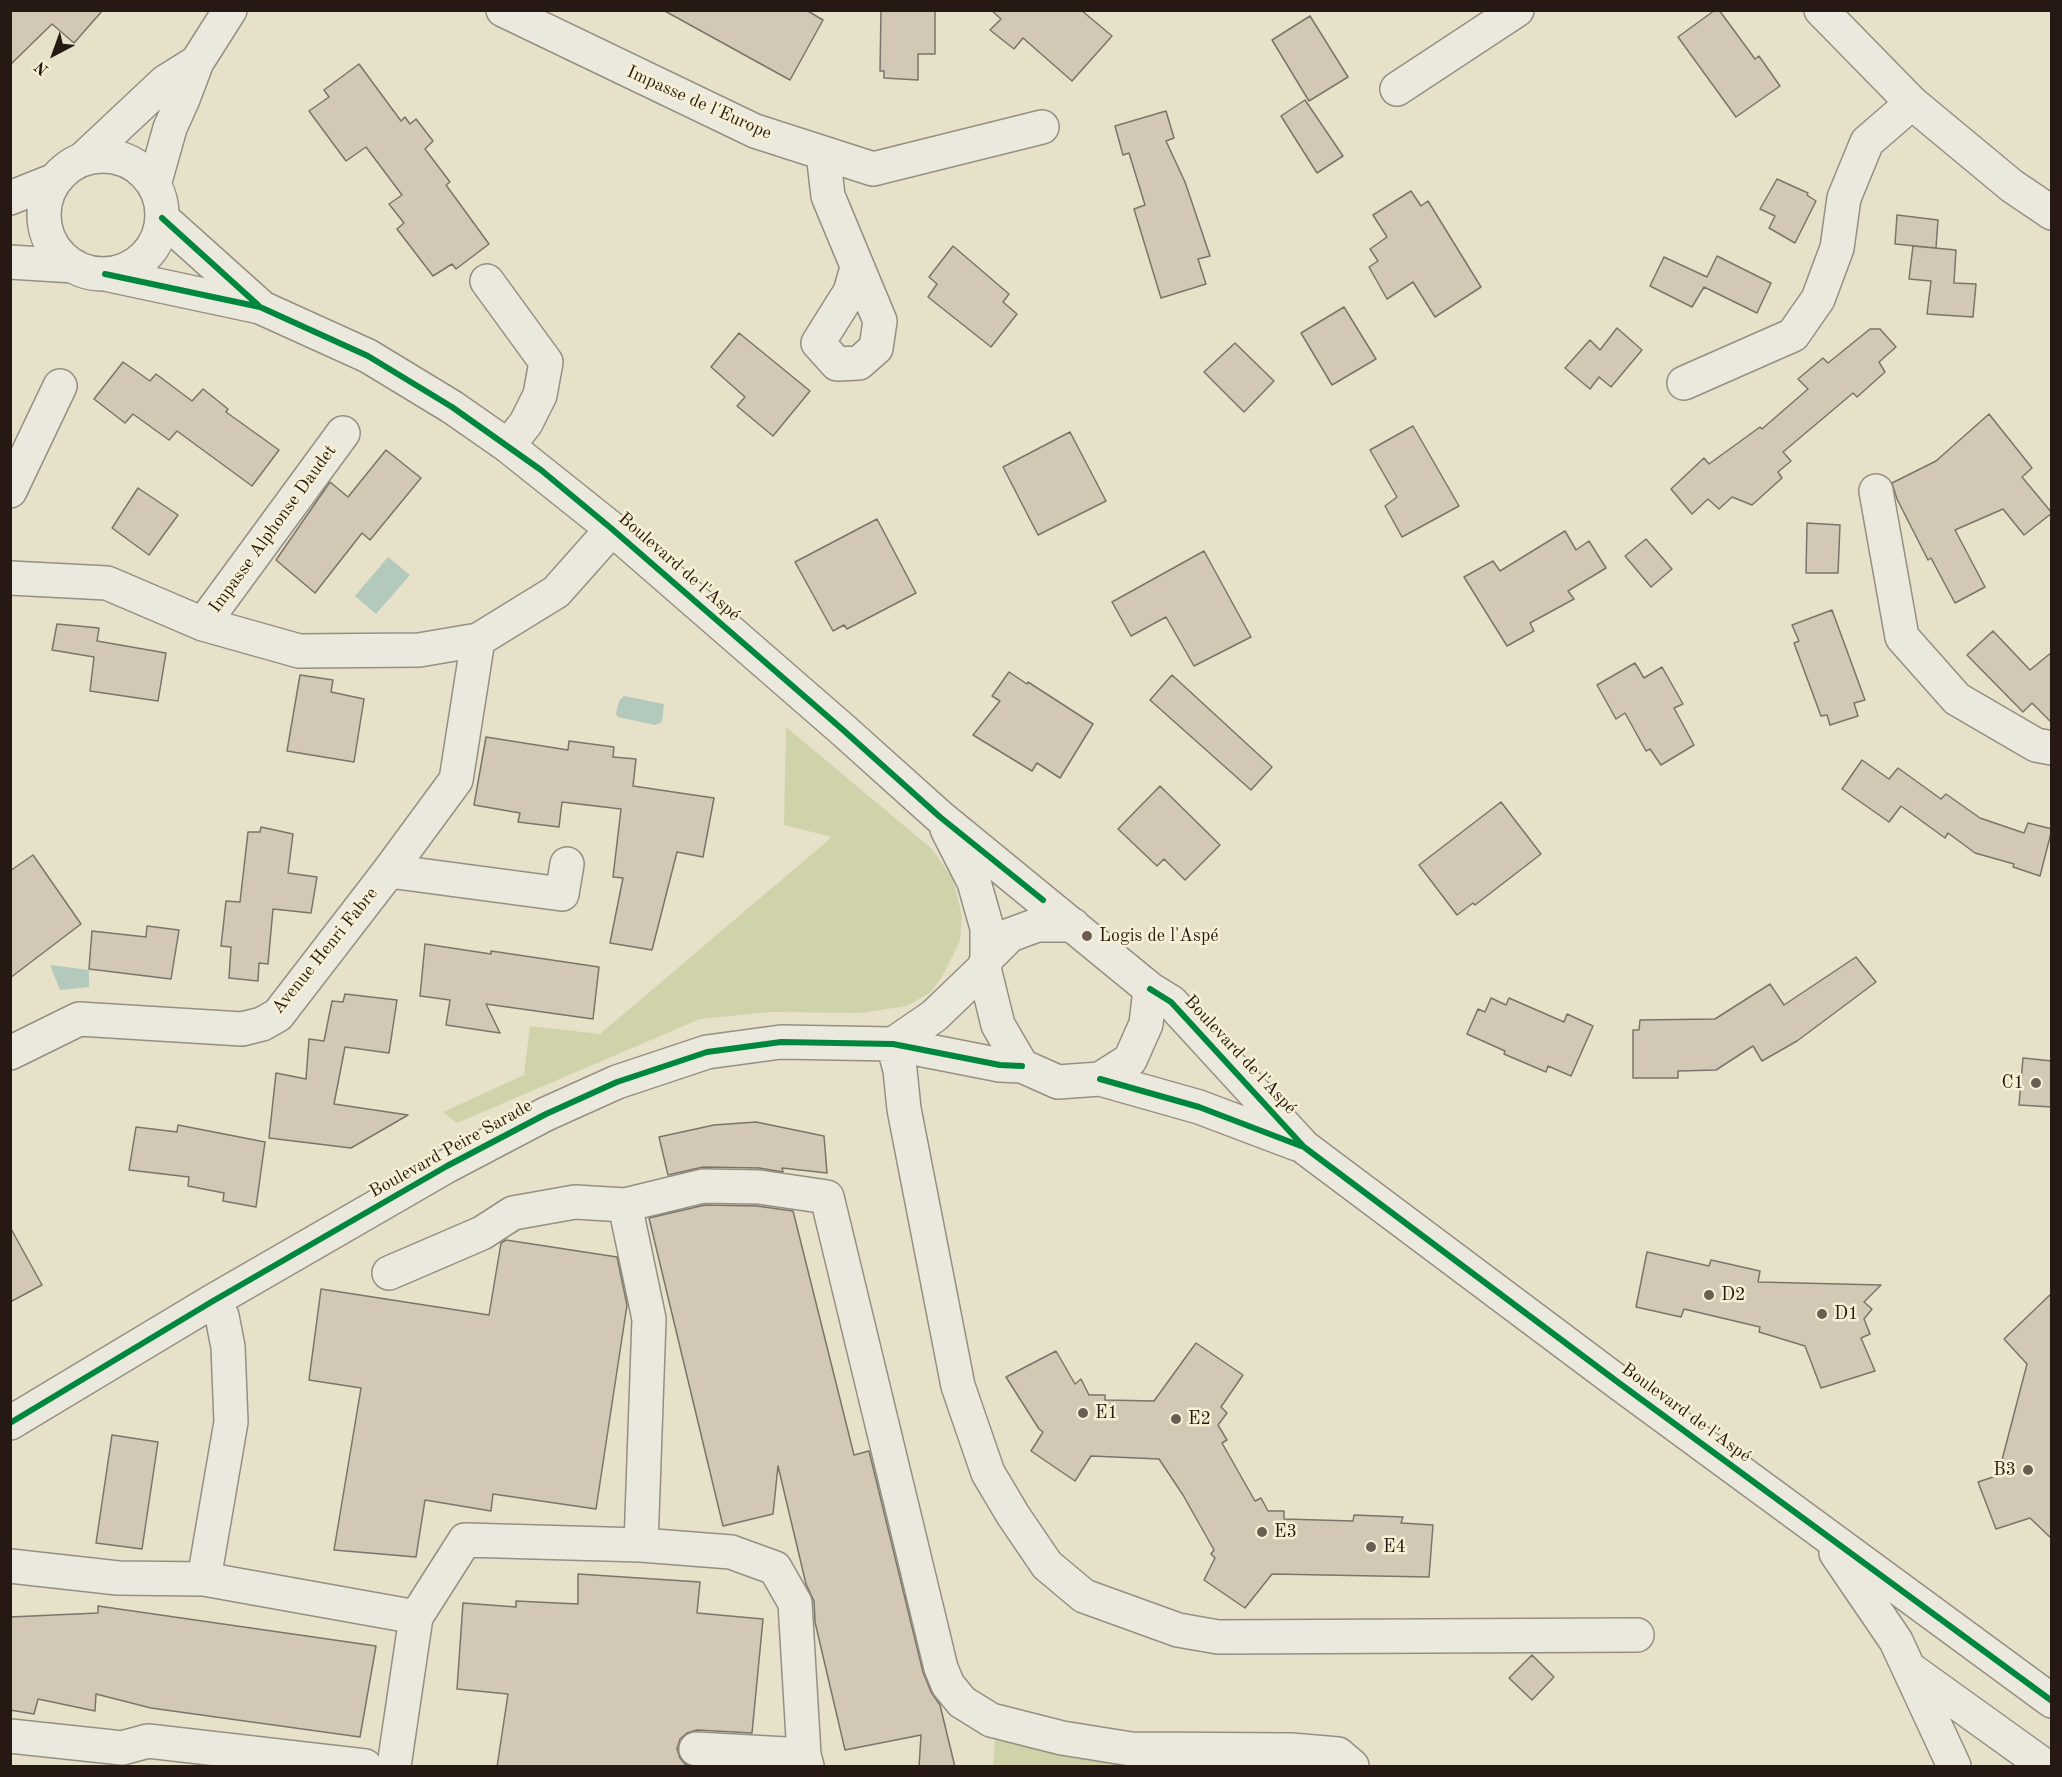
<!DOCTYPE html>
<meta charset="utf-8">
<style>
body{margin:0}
#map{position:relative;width:2062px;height:1777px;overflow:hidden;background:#e7e1ca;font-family:"Old Standard TT",serif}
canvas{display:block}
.frame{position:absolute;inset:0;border:12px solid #261813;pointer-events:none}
.north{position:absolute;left:24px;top:24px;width:60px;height:60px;-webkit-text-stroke:4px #f8f0d4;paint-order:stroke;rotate:221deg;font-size:16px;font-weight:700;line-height:24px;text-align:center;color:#261813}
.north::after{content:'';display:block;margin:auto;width:21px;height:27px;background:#261813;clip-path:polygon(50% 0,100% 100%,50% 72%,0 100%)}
</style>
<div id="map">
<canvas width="2062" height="1777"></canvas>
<div class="frame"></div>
<div class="north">N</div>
</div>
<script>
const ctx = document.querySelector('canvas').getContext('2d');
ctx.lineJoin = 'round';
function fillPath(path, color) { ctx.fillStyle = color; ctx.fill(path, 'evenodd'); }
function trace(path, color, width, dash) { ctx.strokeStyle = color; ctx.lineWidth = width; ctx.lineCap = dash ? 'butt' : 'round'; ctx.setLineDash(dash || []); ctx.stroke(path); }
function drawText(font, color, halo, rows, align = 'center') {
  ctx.font = font + ' "Old Standard TT",serif'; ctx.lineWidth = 5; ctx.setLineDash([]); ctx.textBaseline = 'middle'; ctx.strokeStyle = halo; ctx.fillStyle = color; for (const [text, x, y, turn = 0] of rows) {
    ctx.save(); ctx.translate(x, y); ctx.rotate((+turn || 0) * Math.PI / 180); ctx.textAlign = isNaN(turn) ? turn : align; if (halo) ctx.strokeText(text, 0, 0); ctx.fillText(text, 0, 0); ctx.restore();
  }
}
fillPath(new Path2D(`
 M786,727L932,849L953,879L962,916L960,941L942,977L931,992L907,1006L860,1013L770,1012L700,1019L457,1123L443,1112L524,1075L530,1026L600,1034L832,837L784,825Z
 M995,1740L1123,1759V1766H993Z`), '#d0d2aa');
fillPath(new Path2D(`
 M388,557L410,575L376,614L355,596Z
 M624,696L664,704L662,722L655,725L618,717L616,714C618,707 618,700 624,696Z
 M50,965L89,970V987L60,990Z`), '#b2c9bc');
const building = new Path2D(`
 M10,10H103L74,43L52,24L10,65Z
 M663,10H806L823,20L790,80Z
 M881,10H935V54H918V80L884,78V71H880Z
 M991,10H1081L1112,36L1072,81L1023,38L1014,49L990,30L1001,19Z
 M1715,10H1719L1755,59L1759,56L1780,86L1736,117L1678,37Z
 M1310,16L1348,77L1309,101L1272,40Z
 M359,64L401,121L405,117L410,124L416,119L433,141L425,149L450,182L446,185L489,244L456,269L452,264L433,276L397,229L404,223L389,204L402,195L366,147L346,161L309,111L329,97L324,90Z
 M1305,100L1343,156L1317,173L1281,116Z
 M1166,111L1174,138L1166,141L1185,182L1210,256L1198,259L1206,284L1161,298L1134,209L1145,205L1129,153L1123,155L1115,126Z
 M1777,179L1808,193L1807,195L1816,201L1795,243L1769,228L1775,216L1760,209Z
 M1411,191L1421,206L1428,201L1481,287L1435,317L1413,282L1387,299L1369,267L1378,261L1370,249L1387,237L1373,215Z
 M1897,215L1938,220L1936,248L1895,244Z
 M953,246L1009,294L1003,302L1017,314L991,347L928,297L937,284L929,277Z
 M1913,246L1956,250L1954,283L1976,284L1973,317L1927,314L1931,281L1909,279Z
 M1717,256L1771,283L1757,313L1704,287L1692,307L1650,286L1664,257L1707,277Z
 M1344,307L1376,359L1332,385L1301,333Z
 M1617,328L1642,350L1611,387L1599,377L1590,389L1565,368L1590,340L1600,350Z
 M1870,329H1880L1896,347L1879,362L1885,372L1857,397L1853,393L1783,452L1791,461L1778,472L1782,478L1752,505L1732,497L1719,509L1708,499L1692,514L1671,489L1704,458L1709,464L1760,427L1762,429L1808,389L1798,379L1823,358L1828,363Z
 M739,333L810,391L773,436L737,406L745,397L711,367Z
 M1235,343L1274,381L1244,412L1204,372Z
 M123,362L150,381L156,374L192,401L203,389L228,409L226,412L279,450L252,486L177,431L169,440L133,414L125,423L94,399Z
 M1989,414L2032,468L2022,477L2052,513L2024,535L2003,509L1955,530L1985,587L1955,603L1931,558L1928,560L1897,499L1892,483L1936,461Z
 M1413,426L1459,506L1402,537L1385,506L1397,497L1370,450Z
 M1070,432L1106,501L1038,535L1003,467Z
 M386,450L421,478L370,540L362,533L315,593L276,560L330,482L348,497Z
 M138,488L178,515L149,555L112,528Z
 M877,519L916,593L847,629L844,625L833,631L795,562Z
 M1807,523L1840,525L1838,573H1806Z
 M1565,531L1576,550L1589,541L1606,568L1568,591L1574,599L1530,623L1534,631L1507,646L1464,577L1493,561L1500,571Z
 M1646,539L1672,569L1651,587L1625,556Z
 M1204,551L1251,637L1194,666L1166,617L1131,636L1112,602Z
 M1832,610L1865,700L1854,703L1858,716L1830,725L1827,715L1821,716L1794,643L1799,641L1792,625Z
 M57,624L99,628L97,641L166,653L158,701L90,691L94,657L52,650Z
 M1993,631L2030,670L2052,652V723L2032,703L2023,712L1967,655Z
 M1635,663L1644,678L1662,667L1683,704L1674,708L1694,745L1661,765L1650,749L1646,751L1625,713L1616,719L1597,685Z
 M1009,672L1027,684L1028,682L1093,724L1060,778L1037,763L1032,771L973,735L1000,701L992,696Z
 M300,675L333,680L331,692L364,699L354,762L287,751Z
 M1172,675L1272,767L1251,790L1150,700Z
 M486,737L568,750L569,741L614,747L613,757L636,759L633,786L714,798L703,857L677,852L652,950L610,943L623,878L613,877L621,809L562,802L559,827L518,822L520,813L474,805Z
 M1862,760L1889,779L1898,768L1941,799L1946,794L1980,818L2024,833L2028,823L2052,829L2040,876L2013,867L2014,864L1975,853L1948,833L1945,838L1901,806L1889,822L1842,789Z
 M1160,786L1220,845L1185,880L1164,859L1157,866L1118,829Z
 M1501,802L1541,854L1475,905L1473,903L1457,915L1419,865Z
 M261,827L293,834L288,873L317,877L311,913L273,909L268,964L259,963L258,981L229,978L231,947L221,946L226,901L240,902L248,832H260Z
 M33,855L81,924L10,978V871Z
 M147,926L179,930L171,979L89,969L92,931L146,937Z
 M425,944L491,954V951L599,967L593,1019L486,1004L500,1033L446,1025L450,1000L420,996Z
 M1856,957L1876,982L1797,1041L1762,1061L1753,1046L1716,1070L1678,1071V1078H1633V1030H1639L1640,1020L1715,1019L1770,984L1784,1005Z
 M345,994L397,1000L389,1053L345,1047L334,1104L408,1115L351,1148L269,1138L276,1073L306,1079L309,1039L324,1041L332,1001L343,1002Z
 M1491,998L1506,1005L1509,998L1564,1022L1567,1014L1593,1026L1571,1076L1548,1066L1546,1072L1504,1054L1505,1051L1467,1034L1478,1009L1485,1012Z
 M2023,1058L2052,1061V1107L2019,1105Z
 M756,1122L824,1136L827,1173L782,1168L783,1172L759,1168L703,1167L668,1175L659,1137L714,1125Z
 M178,1125L265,1142L256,1207L223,1201L224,1193L188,1186L189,1177L129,1170L136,1127L177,1132Z
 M705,1205L757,1206L793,1211L854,1455L869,1451L923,1672L931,1692L940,1705L955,1767H919L921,1735L845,1750L815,1622L814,1601L806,1584L778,1466L773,1514L723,1526L649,1218Z
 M10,1227L42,1285L10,1302Z
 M506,1240L617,1257L627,1305L596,1509L493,1494L491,1511L425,1500L416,1557L334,1550L361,1388L309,1380L321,1289L489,1315L501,1243Z
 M1647,1252L1709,1266L1711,1260L1760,1271L1758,1282L1881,1285L1864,1302L1872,1309L1864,1319L1870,1334L1861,1338L1875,1371L1821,1388L1805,1346L1759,1332L1760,1327L1684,1309L1681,1317L1636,1307Z
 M2052,1293V1539L2030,1518L1996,1529L1978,1482L2005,1473L2002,1460L2027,1364L2004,1339Z
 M1196,1343L1243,1375L1221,1407L1227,1413L1218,1425L1227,1440L1222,1443L1255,1501L1261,1498L1268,1511H1284V1519L1353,1521L1354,1515L1403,1517L1401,1523L1433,1525L1429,1577L1272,1574L1245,1608L1204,1580L1215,1558L1211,1554L1214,1550L1183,1495L1159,1459L1091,1456L1075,1481L1031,1451L1043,1432L1039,1429L1006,1377L1056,1351L1075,1384L1081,1379L1089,1395H1105V1400L1154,1401Z
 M112,1435L158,1442L142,1549L96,1543Z
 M578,1574L700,1582L697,1613L763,1619L752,1733L697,1730L687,1733L680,1739L677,1749L680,1758L685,1764L691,1767H497L508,1694L457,1689L463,1603L516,1607V1601L578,1604Z
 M98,1606L376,1646L360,1737L151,1708L96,1694L95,1711L38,1699L34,1714L10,1710V1617L98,1613Z
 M1532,1655L1554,1677L1532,1700L1509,1678Z`);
fillPath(building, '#d3c8b6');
trace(building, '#7a7469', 1.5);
const minor = new Path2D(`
 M503,10L755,131L873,169L1042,127
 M1821,10L1912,103L2012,186L2052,213
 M1397,89L1517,10
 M823,153L828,196L880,321L876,348L859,363L837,364L818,343L850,292L857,268
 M44 215a59 59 0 1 1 118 0a59 59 0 1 1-118 0Z
 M83,159L165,82L197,62
 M154,185L170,128L183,99L197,62L230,10
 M10,198L55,180
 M162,218L259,305
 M10,262L74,266
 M105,274L260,307L368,356L452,407L508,446L612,529L842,729L940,817L1150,989L1171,1002L1304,1147L1619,1383L2052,1701
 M487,281L546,362L540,395L526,423L508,446
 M1684,383L1793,335L1818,299L1837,248L1844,198L1867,142L1912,103
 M10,491L60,386
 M1876,491L1902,637L1957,699L2036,745L2052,748
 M10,578L107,583L203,624L299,651L419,650L478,640L556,592L612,529
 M203,624L343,433
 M947,829L974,882L987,928V958
 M389,871L562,894L567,864
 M1073,925H1037L1010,935L987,958L984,968L998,1025L1022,1066L1058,1082L1100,1079L1130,1060L1146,1024L1150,989
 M893,1044L900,1070L904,1109L958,1386L988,1473L1013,1515L1047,1565L1084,1596L1178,1630L1218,1637L1637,1635
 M893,1044L934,1016L984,968
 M10,1053L79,1019L242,1029L262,1024L278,1015L389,871L456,780L478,640
 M1100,1079L1199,1107L1297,1144
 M389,1273L482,1233L513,1213L575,1202L625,1205L703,1186L759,1187L827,1197L941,1668L948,1685L962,1702L991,1720L1062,1738L1131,1749L1291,1750L1338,1754L1352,1766
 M10,1423L213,1301L447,1166L546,1114L617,1082L707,1052L781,1042L893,1044L1000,1065L1022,1066
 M641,1545L731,1552L775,1568L795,1603L804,1755L807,1766
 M1836,1553L1896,1641L1954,1766
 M10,1566L118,1578L204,1579L416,1617L465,1540L641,1545L649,1319L625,1205
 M204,1579L231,1422L228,1347L222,1316L213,1301
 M1910,1669L2045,1766
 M10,1736L122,1748L148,1741L365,1766
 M696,1749L804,1755
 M394,1766L416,1617`);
trace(minor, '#948f82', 36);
trace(minor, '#ebe9dd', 33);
trace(new Path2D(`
 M162,218L258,305
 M105,274L260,307L368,356L452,407L541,470L612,529L842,729L940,817L1043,900
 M1150,989L1171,1002L1304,1147L1619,1383L2052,1701
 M1100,1079L1199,1107L1301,1146
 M10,1423L213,1301L447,1166L546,1114L617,1082L707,1052L781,1042L893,1044L1000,1065L1022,1066`), '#00873e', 6);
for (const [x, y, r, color] of [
 [1087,936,6,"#6a5e53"],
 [2036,1083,6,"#6a5e53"],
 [1709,1295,6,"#6a5e53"],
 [1822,1314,6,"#6a5e53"],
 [1083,1413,6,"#6a5e53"],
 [1176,1419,6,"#6a5e53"],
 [2028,1470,6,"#6a5e53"],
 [1262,1532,6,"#6a5e53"],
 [1371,1547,6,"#6a5e53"]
]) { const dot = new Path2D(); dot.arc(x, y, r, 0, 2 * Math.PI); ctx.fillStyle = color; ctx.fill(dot); trace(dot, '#f8f0d4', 2); }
drawText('18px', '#261813', '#f8f0d4', [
 ["Impasse de l'Europe",699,103,24],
 ["Impasse Alphonse Daudet",273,529,-54],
 ["Boulevard de l'Aspé",679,567,41],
 ["Avenue Henri Fabre",325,951,-51],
 ["Boulevard de l'Aspé",1240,1055,47],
 ["Boulevard Peire Sarade",451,1149,-29],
 ["Boulevard de l'Aspé",1686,1413,36]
]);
drawText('18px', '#261813', '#f8f0d4', [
 ["Logis de l'Aspé",1099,936],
 ["C1",2024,1083,"right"],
 ["D2",1721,1295],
 ["D1",1834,1314],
 ["E1",1095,1413],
 ["E2",1188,1419],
 ["B3",2016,1470,"right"],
 ["E3",1274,1532],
 ["E4",1383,1547]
], 'left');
</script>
